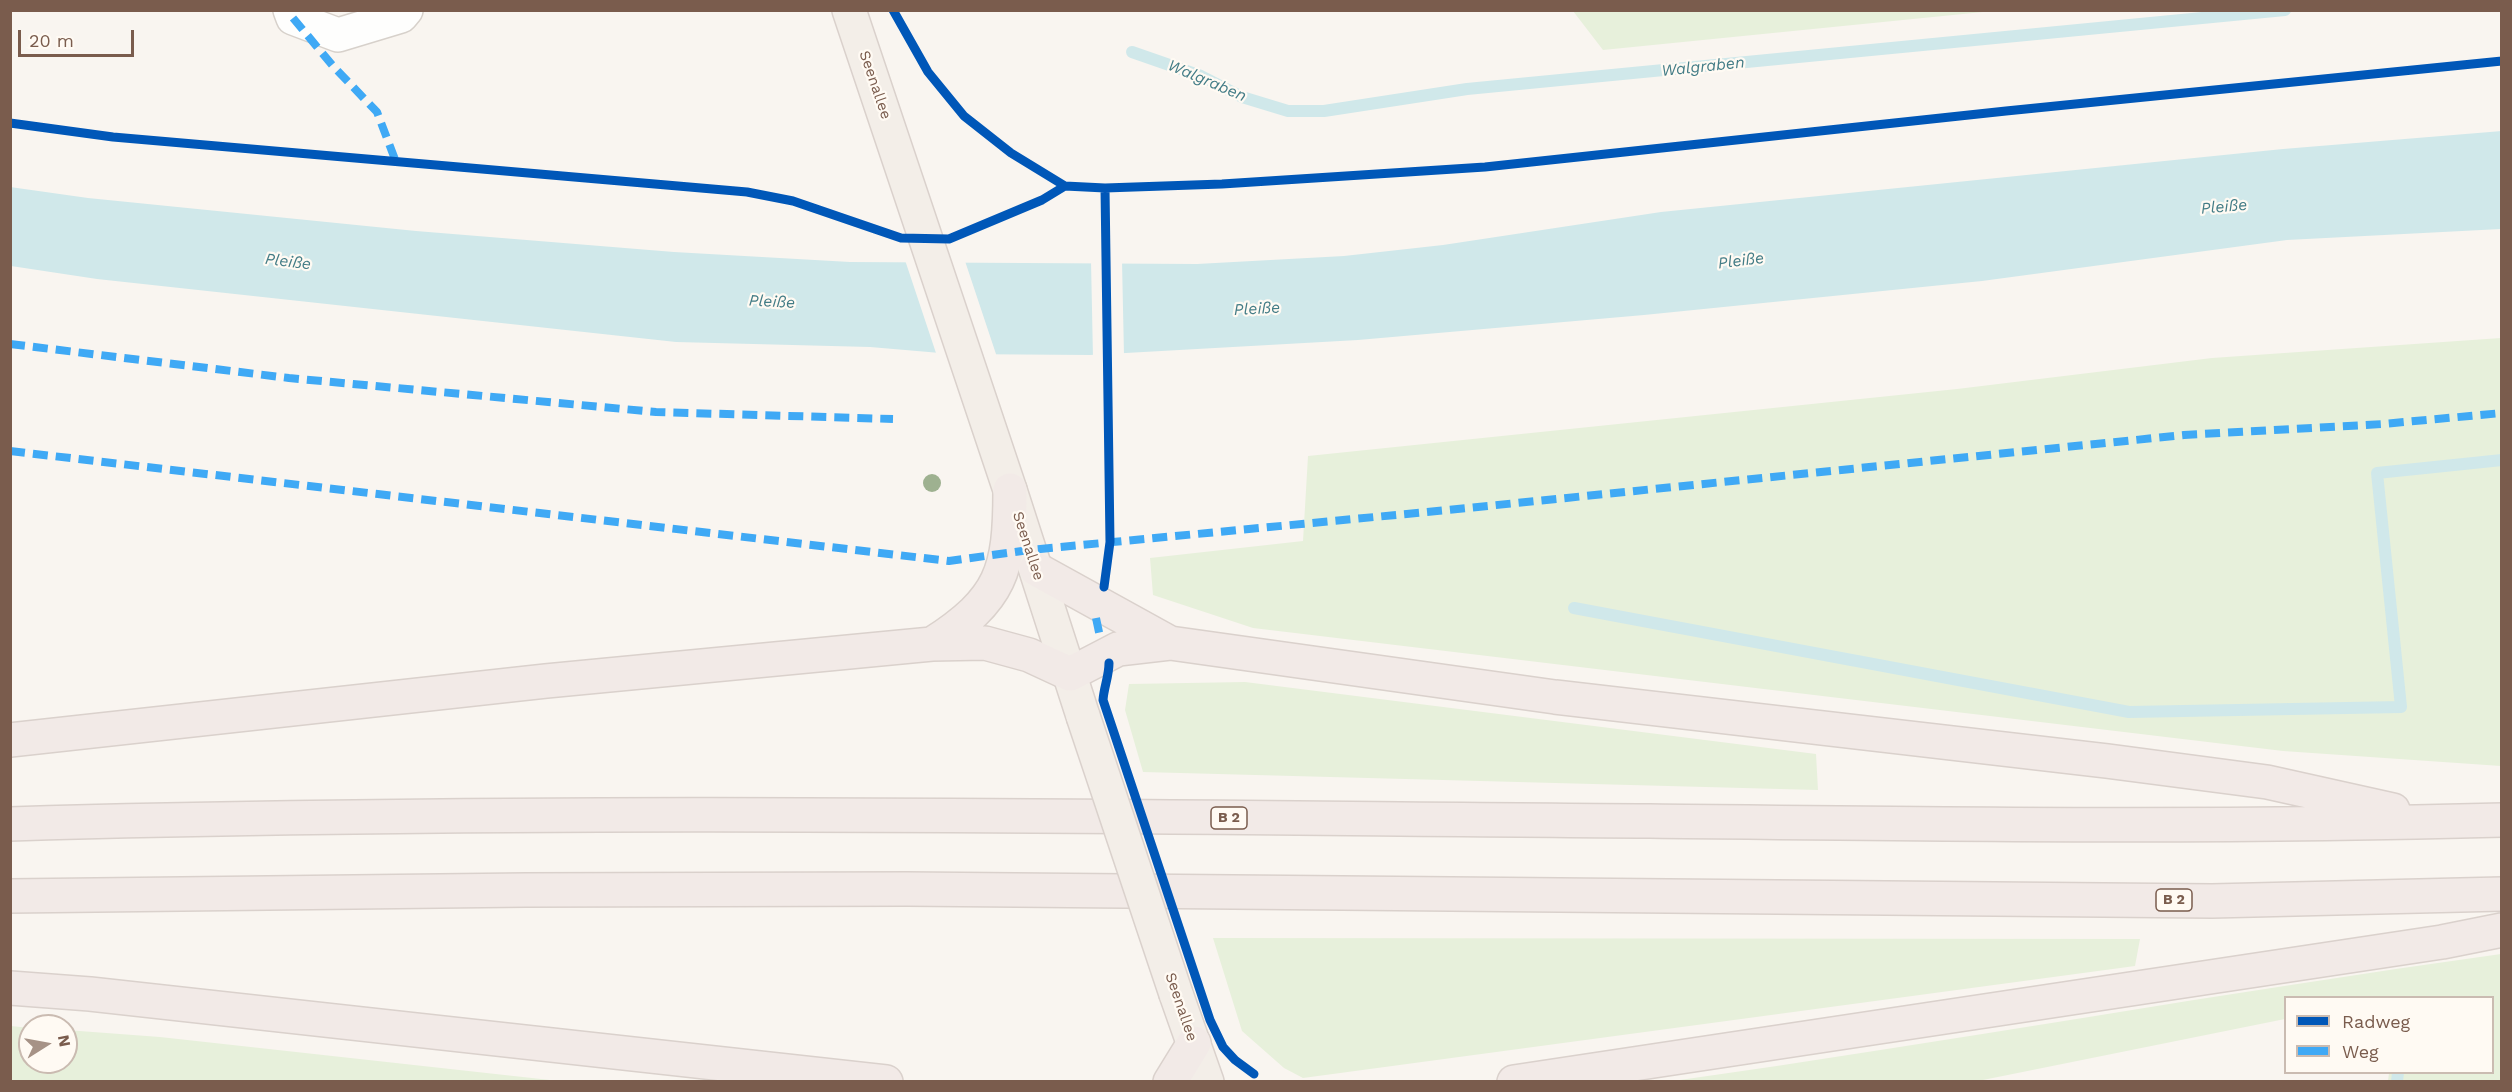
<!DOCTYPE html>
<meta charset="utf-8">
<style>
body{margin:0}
#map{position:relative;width:2512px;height:1092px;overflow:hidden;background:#f9f5f0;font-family:"Work Sans",sans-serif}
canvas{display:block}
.frame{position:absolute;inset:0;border:12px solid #7a5c4d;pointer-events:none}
.legend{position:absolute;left:2284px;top:996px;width:210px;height:78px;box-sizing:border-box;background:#fffaf3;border:2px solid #cabbb1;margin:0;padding:8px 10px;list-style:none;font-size:18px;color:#7a5c4d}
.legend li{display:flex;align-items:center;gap:12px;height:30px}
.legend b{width:30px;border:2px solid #cabbb1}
.north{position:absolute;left:18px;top:1014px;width:60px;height:60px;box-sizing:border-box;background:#fffaf3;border:2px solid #cabbb1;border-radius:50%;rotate:79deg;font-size:16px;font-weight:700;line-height:24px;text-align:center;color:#7a5c4d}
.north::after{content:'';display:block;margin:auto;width:21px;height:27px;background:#a69286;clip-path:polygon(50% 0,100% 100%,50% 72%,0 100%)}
.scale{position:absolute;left:18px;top:30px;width:116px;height:27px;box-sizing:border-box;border:3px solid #7a5c4d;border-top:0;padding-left:8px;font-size:18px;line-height:21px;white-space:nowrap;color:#7a5c4d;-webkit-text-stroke:4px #fffaf3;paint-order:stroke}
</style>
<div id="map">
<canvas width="2512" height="1092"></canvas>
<div class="frame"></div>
<ul class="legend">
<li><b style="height:8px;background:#0057b8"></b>Radweg</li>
<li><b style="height:8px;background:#3fa9f5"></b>Weg</li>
</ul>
<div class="north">N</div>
<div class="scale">20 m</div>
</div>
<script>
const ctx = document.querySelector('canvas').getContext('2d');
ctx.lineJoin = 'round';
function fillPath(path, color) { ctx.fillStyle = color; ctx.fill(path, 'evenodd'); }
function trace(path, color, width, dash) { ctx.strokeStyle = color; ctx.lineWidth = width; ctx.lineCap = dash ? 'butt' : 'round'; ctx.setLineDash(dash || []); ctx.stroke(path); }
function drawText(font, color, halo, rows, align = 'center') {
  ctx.font = font + ' "Work Sans",sans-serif'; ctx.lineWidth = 4.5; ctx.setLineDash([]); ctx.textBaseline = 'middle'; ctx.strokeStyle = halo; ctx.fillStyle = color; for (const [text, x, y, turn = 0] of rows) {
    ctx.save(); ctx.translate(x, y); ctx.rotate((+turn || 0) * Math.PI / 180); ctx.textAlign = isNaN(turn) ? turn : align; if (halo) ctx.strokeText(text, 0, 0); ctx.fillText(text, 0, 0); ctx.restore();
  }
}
fillPath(new Path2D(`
 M1573,11H1993L1603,50Z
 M2501,338V766L2283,751L1253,628L1153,595L1150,558L1303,541L1308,456L1957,389L2212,358Z
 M1245,682L1816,754L1818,790L1143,772L1125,710L1129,684Z
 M1213,938L2140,939L2135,966L1303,1078L1284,1068L1242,1031Z
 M2501,954V1081H2388L2389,1073L2492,1072V998H2286L2285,1019L1978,1081H1673C1950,1042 2225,992 2501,954Z
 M11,1026L30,1028V1062H66V1030L160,1037L559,1081H11Z`), '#e7f0db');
fillPath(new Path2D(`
 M2502,131L2501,229L2287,240L1982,281L1644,315L1358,340L1090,355L952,354L870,347L676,342L97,279L11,266L10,187L88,198L416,231L674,252L850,262L1197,264L1344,256L1443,245L1661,212L2283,149Z`), '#d0e8ea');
fillPath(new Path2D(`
 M905,260L965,261L997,357L937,356Z
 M1091,261H1122L1124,356L1093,358Z`), '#f9f5f0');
trace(new Path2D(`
 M1132,52L1201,76L1242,97L1288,111H1324L1467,89L2285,10
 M1574,608L2129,712L2401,707L2377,473L2502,460
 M2397,1082L2398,1072`), '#d0e8ea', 12);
const minor = new Path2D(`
 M290,10L293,18L338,35L401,16L406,10`);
const major = new Path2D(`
 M849,10L1010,490L1083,716
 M1176,994L1207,1082`);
const highway = new Path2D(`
 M1036,569L1170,643
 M932,644C1002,599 1010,571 1010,490
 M10,740L546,681L932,644L985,643L1029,655L1070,674L1118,649L1170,643L1555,697L2107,761L2267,782L2393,810
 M10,824C557,808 1104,817 1650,821C1934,824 2218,828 2502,820
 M10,896L526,890L907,889L2212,901L2502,894
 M10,988L90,994L886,1082
 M1170,1082L1194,1043
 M1514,1082L2442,942L2502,930`);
trace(minor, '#d7d1cb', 36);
trace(major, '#dad1cc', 36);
trace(highway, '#dad1cc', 36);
trace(minor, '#fefefd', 33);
trace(major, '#f3eee8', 33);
trace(highway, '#f2eae7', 33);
const majorBridge = new Path2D(`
 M1083,716L1176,994`);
trace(majorBridge, '#dad1cc', 36, []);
trace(majorBridge, '#f3eee8', 33);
trace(new Path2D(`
 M293,18L333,66L377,112L396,162
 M10,344L289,378L656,412L893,419
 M10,451L949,561L1029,550L1448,510L2184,435L2383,424L2502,413
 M1096,618L1100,637`), '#3fa9f5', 8, [15, 8]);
trace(new Path2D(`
 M893,10L928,72L964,116L1011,153L1065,186L1105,188L1222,184L1485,167L2006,111L2502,61
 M10,123L113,137L747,192L793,201L901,238L949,239L1042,200L1065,186
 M1104,587L1110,542L1105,188
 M1109,663C1109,676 1104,687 1103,700L1210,1020L1223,1047L1235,1060L1254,1074`), '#0057b8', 9);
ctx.fillStyle = '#9eb190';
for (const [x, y] of [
 [932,483]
]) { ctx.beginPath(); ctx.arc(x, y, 9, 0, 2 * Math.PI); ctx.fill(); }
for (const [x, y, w] of [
 [1229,818,36],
 [2174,900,36]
]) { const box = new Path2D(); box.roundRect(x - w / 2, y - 11, w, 22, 4.5); ctx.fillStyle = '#fffaf3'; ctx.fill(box); trace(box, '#7a5c4d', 1.5); }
drawText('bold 14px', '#7a5c4d', null, [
 ["B 2",1229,818],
 ["B 2",2174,900]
]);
drawText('15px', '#7a5c4d', '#fffaf3', [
 ["Seenallee",875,85,71],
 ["Seenallee",1028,546,72],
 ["Seenallee",1181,1007,71]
]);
drawText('italic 16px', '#437c86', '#fffaf3', [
 ["Walgraben",1703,67,-6],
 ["Walgraben",1207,81,23],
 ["Pleiße",2224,207,-5],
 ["Pleiße",1741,261,-7],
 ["Pleiße",288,262,7],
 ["Pleiße",772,302,3],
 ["Pleiße",1257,309,-3]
]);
</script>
